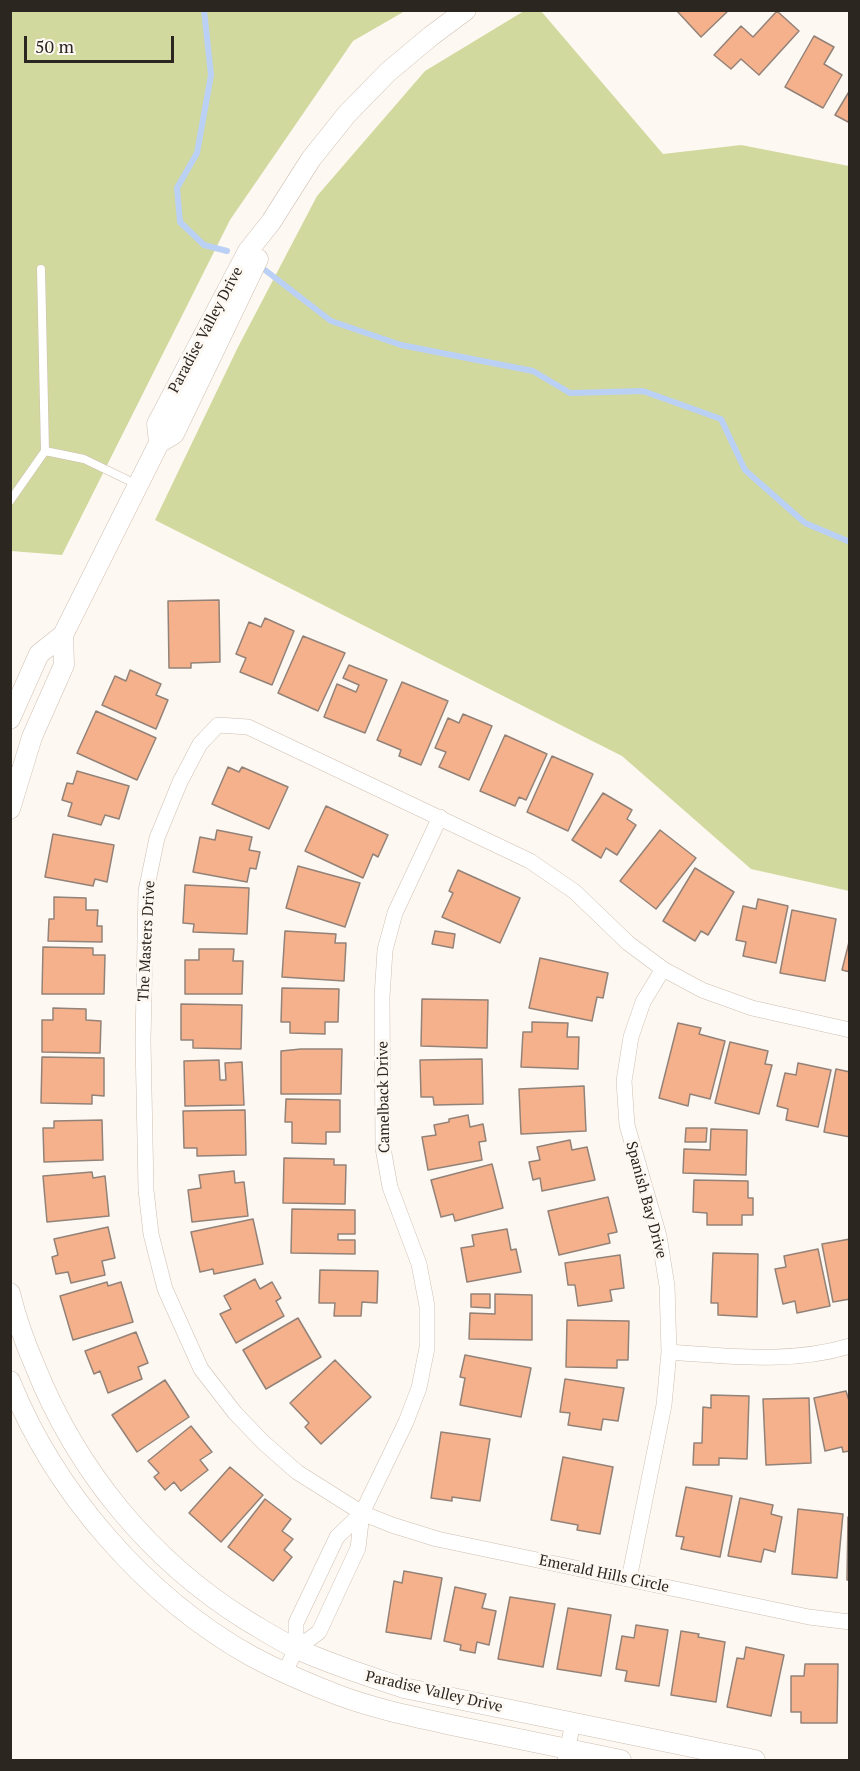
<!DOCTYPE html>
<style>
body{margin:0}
#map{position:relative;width:860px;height:1771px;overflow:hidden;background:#fef8f2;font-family:"PT Serif",serif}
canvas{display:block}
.frame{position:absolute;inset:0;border:12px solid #2c2621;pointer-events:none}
.scale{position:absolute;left:24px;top:36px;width:150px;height:27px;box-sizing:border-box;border:3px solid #2c2621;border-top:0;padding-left:8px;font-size:18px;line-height:21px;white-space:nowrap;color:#2c2621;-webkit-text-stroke:4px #fef8f2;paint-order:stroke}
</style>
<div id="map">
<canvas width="860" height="1771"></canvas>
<div class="frame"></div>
<div class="scale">50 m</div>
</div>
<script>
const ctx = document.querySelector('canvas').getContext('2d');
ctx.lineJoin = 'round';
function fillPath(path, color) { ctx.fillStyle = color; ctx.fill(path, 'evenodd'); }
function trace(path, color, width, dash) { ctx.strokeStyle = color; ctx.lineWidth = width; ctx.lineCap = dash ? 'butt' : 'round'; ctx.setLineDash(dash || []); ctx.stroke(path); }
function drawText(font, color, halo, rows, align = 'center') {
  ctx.font = font + ' "PT Serif",serif'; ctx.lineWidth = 6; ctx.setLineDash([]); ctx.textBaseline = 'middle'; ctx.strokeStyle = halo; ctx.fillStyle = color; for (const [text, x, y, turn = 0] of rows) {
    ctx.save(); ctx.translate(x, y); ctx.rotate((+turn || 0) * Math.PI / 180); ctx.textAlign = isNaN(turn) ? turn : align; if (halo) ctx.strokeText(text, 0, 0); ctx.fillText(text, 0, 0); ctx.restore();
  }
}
fillPath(new Path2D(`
 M10,11H405L353,41L230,220L62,555L11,551Z
 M524,11H541L663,154L741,145L849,166V891L751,869L622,756L155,520L238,347L317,196L425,71Z`), '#d2d99e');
trace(new Path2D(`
 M204,10L211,75L197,153L177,188L180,222L204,245L227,251
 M265,270L331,321L401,345L533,371L570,393L643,391L721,419L745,470L805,523L850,542`), '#bad0f4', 6);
const building = new Path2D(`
 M676,10H729L701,37Z
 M777,11L799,31L759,75L741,59L731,69L714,55L741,26L753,37Z
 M814,36L834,47L824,64L842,75L823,108L785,87Z
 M850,90V123L835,115Z
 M219,600L220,662L191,663V668H169L168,601Z
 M265,618L294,631L272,685L240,672L246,658L236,654L249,622L261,627Z
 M303,636L345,653L318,711L278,693Z
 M349,665L387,680L365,733L324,717L337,684L356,692L359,685L343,678Z
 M130,670L161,684L156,695L168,700L156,729L102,705L115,676L126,681Z
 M402,682L448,701L421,765L399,756L401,750L377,740Z
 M96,711L156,738L137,780L77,753Z
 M463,714L492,726L469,780L439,767L446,752L435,748L448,718L459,723Z
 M505,735L547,754L526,800L519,797L515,806L480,791Z
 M552,756L593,774L568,831L527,812Z
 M228,767L239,772L242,767L288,787L269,829L212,804Z
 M77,771L129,786L119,819L105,815L101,825L68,816L72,803L62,800L67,783L73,784Z
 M603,793L632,810L627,819L636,825L617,855L606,848L601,858L572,840Z
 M326,806L388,835L378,857L373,854L363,878L305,851Z
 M217,830L252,837L249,850L260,852L256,869L250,868L247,882L193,872L200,837L215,840Z
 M660,830L696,858L656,909L620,881Z
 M53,834L114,845L107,882L95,879L93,886L45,877Z
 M298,866L360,883L345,927L286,908Z
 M695,868L734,892L708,935L701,931L695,941L663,921Z
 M458,870L520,898L500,943L442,917L453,893L449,891Z
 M185,885L249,888L247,934L193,932L194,924L183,923Z
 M54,897L86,898V910H98L97,926H102V942L48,941L49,919H54Z
 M758,899L788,906L776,963L743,956L746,942L736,940L743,906L756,909Z
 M792,910L836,919L825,981L780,973Z
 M285,931L336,934L335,943H346L344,981L282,977Z
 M435,931L455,934L453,948L432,944Z
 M850,938V972L842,970Z
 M43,947L93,948V955H105L104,994H42Z
 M199,949H234L233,961H243L242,994H185V960H199Z
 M540,958L608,973L603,998L597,997L592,1021L529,1008Z
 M282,988L339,989L338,1022H325V1034L290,1033V1022H281Z
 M422,999L488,1000L487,1048L421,1046Z
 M181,1004L242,1005L241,1049L193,1048V1040H181Z
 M53,1008L86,1009V1020L101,1021L100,1053L42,1052V1020H53Z
 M532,1022L568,1023L567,1037H579L578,1069L521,1067L523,1032H532Z
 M678,1023L701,1028L699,1034L725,1041L710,1099L690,1094L688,1106L659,1098Z
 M730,1042L768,1051L765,1064L772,1065L759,1114L715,1103Z
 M301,1049H342L341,1094H281V1051Z
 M42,1057L104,1058V1096L92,1095V1104L41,1103Z
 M482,1059L483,1104L434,1105L433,1097H421L420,1060Z
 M219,1060L220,1080H226L225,1063L242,1062L244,1105L185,1106L184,1061Z
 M798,1063L831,1070L818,1127L786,1120L788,1109L777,1106L785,1073L796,1075Z
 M836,1069L850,1072V1137L824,1132Z
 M584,1086L586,1131L521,1134L519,1089Z
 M286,1099L340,1100V1132H326V1144L292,1143V1122H285Z
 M245,1110L246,1155L197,1156V1148H184L183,1111Z
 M468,1115L470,1127L483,1124L486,1141L479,1142L482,1160L428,1170L422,1137L436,1135L434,1125L449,1122V1119Z
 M102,1120L103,1160L44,1162L43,1128H54V1121Z
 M686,1128H707L706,1142H685Z
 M711,1129L747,1130L746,1175L683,1173L684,1149L710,1150Z
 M570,1140L572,1150L587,1147L595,1180L542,1191L540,1178L533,1180L529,1162L540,1160L537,1147Z
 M284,1158L334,1159V1165H346L345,1204L283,1203Z
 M492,1164L503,1208L455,1221L453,1214L441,1217L431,1180Z
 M234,1171L235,1183L244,1182L248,1216L192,1222L188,1190L201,1188L199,1175Z
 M92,1172L93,1178L105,1176L109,1216L47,1222L43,1176Z
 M694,1180L748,1181V1198H753V1215H742V1225H707V1213L693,1212Z
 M608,1197L617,1232L608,1234L610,1243L559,1255L548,1211Z
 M292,1209L355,1210V1234H338V1240H355V1254L291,1253Z
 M253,1219L263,1264L214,1274L213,1269L200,1272L191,1232Z
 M108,1227L115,1258L102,1261L105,1275L71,1283L68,1272L56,1274L52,1257L58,1255L54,1239Z
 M507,1229L511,1250L516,1249L521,1272L467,1282L461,1248L474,1246L472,1235Z
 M850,1239V1299L833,1302L822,1244Z
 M818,1249L830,1306L797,1313L795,1301L783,1304L775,1269L786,1267L784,1256Z
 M713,1253L758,1254L757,1317L718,1315V1303H711Z
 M620,1255L624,1288L610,1290L612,1301L578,1306L575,1285H568L565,1263Z
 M320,1270L378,1271L377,1303L362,1302L361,1316H334L335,1303H319Z
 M255,1279L260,1289L272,1282L281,1298L276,1301L284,1316L236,1343L220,1314L231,1309L224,1296Z
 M107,1282L108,1286L121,1282L133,1322L73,1340L60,1296Z
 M471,1294H490V1308L471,1307Z
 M495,1294L532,1295V1340L469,1339L470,1313L495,1314Z
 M298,1318L321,1357L266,1389L243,1350Z
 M567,1320L629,1321L628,1360H617V1368L566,1367Z
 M136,1332L148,1363L138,1367L142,1379L108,1393L100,1371L94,1374L85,1351Z
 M465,1355L531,1368L521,1417L460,1405L465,1378L460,1377Z
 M335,1360L371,1397L321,1444L305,1427L309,1423L290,1403Z
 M565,1379L624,1388L618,1421L603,1419L601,1430L568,1425L570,1413L560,1412Z
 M165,1380L189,1417L137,1452L112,1415Z
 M846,1391L850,1404V1451L843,1452L842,1447L825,1451L814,1398Z
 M711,1395L749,1396L747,1459L719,1458V1465H693L694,1443H702L703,1407L711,1408Z
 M809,1398L811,1463L766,1465L763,1399Z
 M191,1426L212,1452L200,1460L208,1470L181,1491L174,1482L165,1490L154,1477L159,1473L148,1461Z
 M441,1432L490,1439L480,1501L452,1497V1501L431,1498Z
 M563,1457L613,1467L600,1534L577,1530L578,1525L551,1520Z
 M230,1467L263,1495L221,1542L189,1513Z
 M686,1487L732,1496L720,1557L681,1549L684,1537L676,1536Z
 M740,1498L773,1505L771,1514L782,1517L775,1552L764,1549L761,1562L728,1556Z
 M265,1499L291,1519L282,1531L293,1539L284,1550L292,1557L273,1581L228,1547Z
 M798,1509L843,1514L837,1578L792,1574Z
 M848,1517H850V1580H847Z
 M404,1571L442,1578L431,1639L386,1632L394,1581L402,1583Z
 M455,1587L486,1594L482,1608L496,1611L489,1645L477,1642L475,1653L460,1650L461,1645L444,1641Z
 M510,1597L555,1604L543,1667L498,1659Z
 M568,1608L611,1615L601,1676L557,1669Z
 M636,1625L668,1630L659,1686L625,1681L627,1671L616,1669L622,1636L634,1638Z
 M681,1631L699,1634L698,1637L725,1642L716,1702L671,1695Z
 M746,1647L784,1655L771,1716L727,1707L737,1658L744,1659Z
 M805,1664H838L837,1723H801V1712H791V1676H804Z`);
fillPath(building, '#f4b18c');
trace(building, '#938278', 1.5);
const service = new Path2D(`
 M41,269L45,451L84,459L136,484
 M10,501L45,451`);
const minor = new Path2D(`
 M850,1030L752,1008L702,990L663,969L628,943L575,892L530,861L248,727L218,725L200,744L180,782L157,838L146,891L143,1041L146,1190L151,1234L165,1289L201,1369L235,1413L264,1443L297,1472L362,1513L392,1525L437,1539L809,1617L850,1622
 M669,1352C729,1356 791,1364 850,1346
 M629,1579L664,1405L669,1352L667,1286L659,1236L627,1125L624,1081L631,1037L643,1002L663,969
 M296,1649L319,1632L358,1548L362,1513L406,1422L419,1388L427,1348V1306L419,1264L390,1187L383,1148L382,997L385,950L395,913L440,817
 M285,1672L296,1649V1623L337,1537L362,1513
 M565,1760L573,1723`);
const tertiary = new Path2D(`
 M159,443L174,434L258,259
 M10,719L39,654L63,635L159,443L157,424L248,251L271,222L311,159L347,114L388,72L431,36L466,10
 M10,809L32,737L64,665L63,635
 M10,1293C16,1318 25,1343 35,1366C77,1471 150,1560 246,1620C263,1630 280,1641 297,1649C332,1665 368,1676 404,1688L755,1760
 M10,1381C55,1493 146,1597 251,1656C279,1671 309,1684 338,1695C378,1710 420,1718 461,1727C514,1738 568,1749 621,1760`);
trace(service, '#cebfb1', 9);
trace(minor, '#cebfb1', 16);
trace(tertiary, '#cebfb1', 21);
trace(service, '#fff', 8);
trace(minor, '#fff', 15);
trace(tertiary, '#fff', 20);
drawText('15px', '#2c2621', '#fef8f2', [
 ["Paradise Valley Drive",206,330,-62],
 ["The Masters Drive",147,941,-87],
 ["Camelback Drive",384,1097,-91],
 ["Spanish Bay Drive",646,1200,75],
 ["Emerald Hills Circle",604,1574,12],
 ["Paradise Valley Drive",434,1692,13]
]);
</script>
